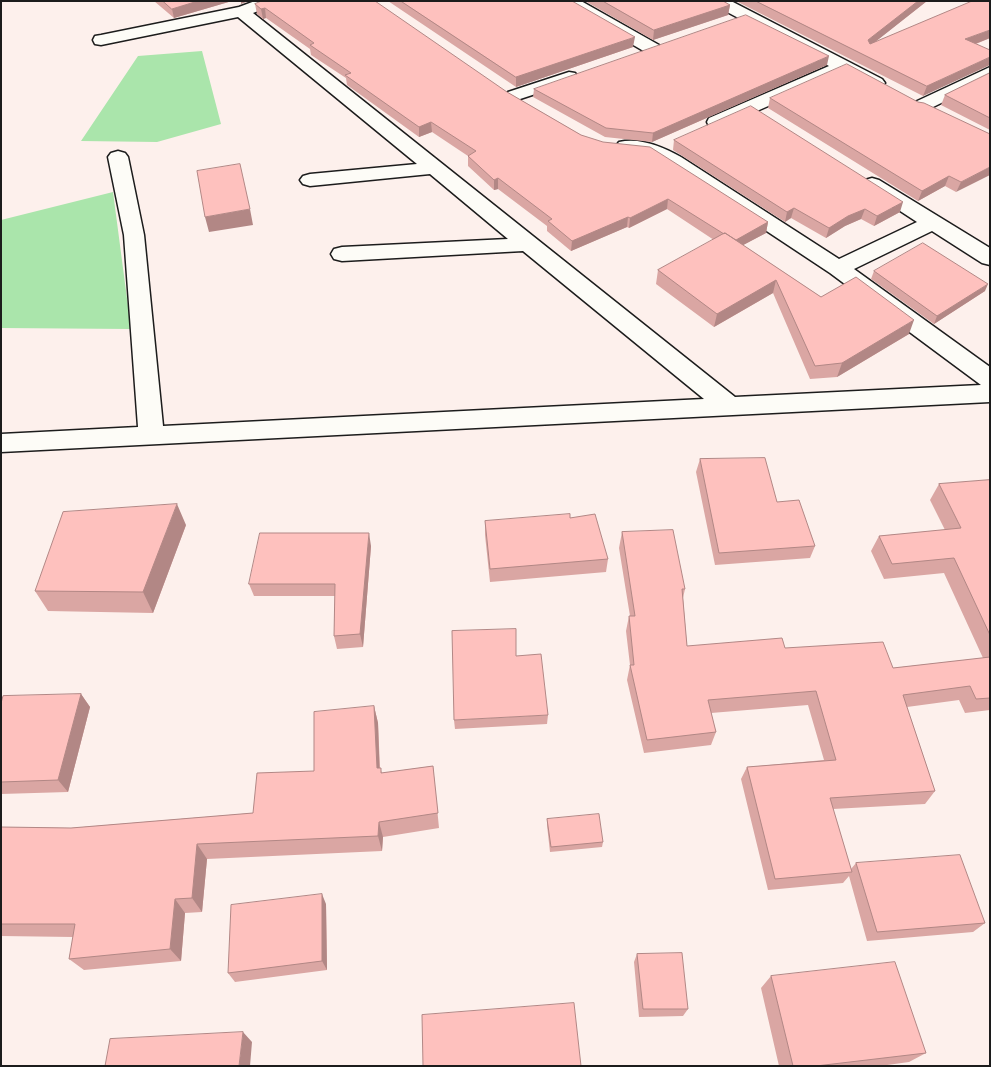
<!DOCTYPE html>
<style>
body{margin:0}
#map{position:relative;width:991px;height:1067px;overflow:hidden;background:#fdf0ec;font-family:"Patrick Hand",sans-serif}
canvas{display:block}
.frame{position:absolute;inset:0;border:2px solid #1c1c1c;pointer-events:none}
</style>
<div id="map">
<canvas width="991" height="1067"></canvas>
<div class="frame"></div>
</div>
<script>
const ctx = document.querySelector('canvas').getContext('2d');
ctx.lineJoin = 'round';
function fillPath(path, color) { ctx.fillStyle = color; ctx.fill(path, 'evenodd'); }
function trace(path, color, width, dash) { ctx.strokeStyle = color; ctx.lineWidth = width; ctx.lineCap = dash ? 'butt' : 'round'; ctx.setLineDash(dash || []); ctx.stroke(path); }
fillPath(new Path2D(`
 M202,51L221,124L157,142L81,141L138,56Z
 M113,192L131,329L1,328V220Z`), '#aae5ab');
const minor = new Path2D(`
 M255,1H278L276,4L253,13L735,397L981,385L830,273L667,165L649,155L619,150L616,146L619,142C640,137 663,147 681,157L839,259L917,222L865,188L862,184L865,180L872,178L879,180L990,248V265L982,263L932,231L854,269L990,367V402L1,452V434L138,427L124,235L108,157L111,153L118,151L125,153L128,157L144,235L163,426L704,399L523,251L342,261L334,259L331,254L334,249L342,247L508,239L430,174L310,186L303,184L300,180L303,176L310,174L417,164L238,17L101,45L95,44L93,40L95,36L101,35L239,7Z
 M561,1H581L659,45L661,49L659,53H647L563,4Z
 M710,1H731L882,79L885,83L882,87L876,88L870,87L843,73L723,126L716,128L709,126L707,122L709,118L829,66L712,4Z
 M990,67V79L927,110L921,111L915,110L912,106L915,102Z
 M569,72L575,73L578,77L575,81L514,101L508,100L505,96L508,92Z`);
trace(minor, '#1c1c1c', 3);
fillPath(minor, '#fdfcf7');
fillPath(new Path2D(`
 M154,1H232L174,18Z
 M388,1H572L633,47L516,87Z
 M585,1H723L730,5L728,15L653,40Z
 M736,1H927L876,41L990,38L976,44L923,96Z
 M255,4L507,92L581,135L768,222L766,233L743,245L821,297L909,334L837,377L810,379L773,293L714,327L656,284L658,270L714,240L667,209L629,228L627,227L571,251L547,231V226L498,189L494,190L468,166V156L432,132L419,137L347,85L346,78L311,55L310,49L266,18L263,19L257,14Z
 M827,65L652,142L605,137L533,97L534,89Z
 M990,73V130L941,105L945,95Z
 M770,98L918,102L990,134L956,192L945,186L918,201L768,108Z
 M674,140L900,212L874,226L861,219L845,226L826,238L791,218L785,222L673,150Z
 M874,271L985,291L934,324L871,279Z
 M700,459L777,502L815,546L810,558L715,565L696,472Z
 M990,480V710L965,713L959,700L907,707L935,791L925,804L833,809L851,869L856,863L985,923L973,932L867,941L849,876L843,883L768,890L741,779L747,767L824,760L808,705L711,713L716,732L711,745L644,753L627,680L630,665L626,631L629,616H630L619,548L622,532L685,589L683,598L687,646L785,648L893,668L983,658L944,573L884,579L871,551L879,536L945,530L930,500L939,484Z
 M570,518L608,559L606,572L490,582L485,535V521Z
 M186,525L153,613L48,611L35,591Z
 M371,546L363,647L337,649L334,636L335,596H254L249,584Z
 M81,694L90,707L68,792L1,794V703Z
 M374,706L378,723L380,768L382,773L433,766L439,828L383,837L382,851L207,859L202,912L185,913L181,961L84,970L69,959L73,937L1,936V827L71,828L253,813L314,771Z
 M548,715L547,724L455,729L454,720Z
 M547,819L603,842L602,847L550,852L547,825Z
 M326,904L327,970L235,982L228,973Z
 M637,954L688,1009L683,1016L639,1017L634,962Z
 M771,976L926,1053L909,1062L880,1066H779L761,988Z`), '#daa6a3');
fillPath(new Path2D(`
 M198,1H232L174,18L172,9Z
 M241,1H249L241,4Z
 M918,1H927L865,50L868,40Z
 M730,5L728,15L653,40L654,30Z
 M265,8L266,18L263,19L261,9Z
 M990,30V38L962,49L965,39Z
 M635,37L633,47L516,87V77Z
 M829,56L827,65L652,142L653,133Z
 M990,57V65L923,96L927,86Z
 M431,122L432,132L419,137V127Z
 M990,167V175L956,192L961,182Z
 M949,176L945,186L918,201L922,191Z
 M498,178V189L494,190V180Z
 M668,199L667,209L629,228L630,218Z
 M903,202L900,212L874,226L877,216Z
 M794,208L791,218L785,222L787,212Z
 M250,209L253,225L209,232L205,217Z
 M865,209L861,219L845,226L826,238L829,228L848,216Z
 M628,217L627,227L571,251L572,241Z
 M768,222L766,233L732,251L734,241Z
 M776,280L773,293L714,327L717,314Z
 M988,284L985,291L934,324L937,316Z
 M914,320L909,334L837,377L842,363Z
 M177,504L186,525L153,613L143,592Z
 M369,533L371,546L363,647L360,634Z
 M81,694L90,707L68,792L58,780Z
 M374,706L378,723L380,784L377,768Z
 M379,822L383,837L382,851L378,836Z
 M197,844L207,859L202,912L192,898Z
 M322,894L326,904L327,970L322,961Z
 M175,899L185,913L181,961L170,949Z
 M243,1032L252,1042L250,1066H239Z`), '#b28785');
const building = new Path2D(`
 M163,1H198L172,9Z
 M262,1H375L507,92L581,135L603,142L650,147L768,222L736,240L725,233L724,234L668,199L630,218L628,217L572,241L548,221L552,219L498,178L494,180L468,156L476,151L431,122L419,127L345,75L351,73L310,45L314,43L265,8L261,9L255,4Z
 M401,1H572L635,37L516,77Z
 M603,1H723L730,5L654,30Z
 M756,1H918L868,40L870,44L972,1H990V30L965,39L990,50V57L927,86Z
 M746,15L829,56L653,133L606,128L534,89Z
 M847,64L918,102L924,103L990,134V167L961,182L949,176L922,191L770,98Z
 M990,73V118L945,95Z
 M751,106L903,202L877,216L865,209L848,216L829,228L794,208L787,212L674,140Z
 M240,164L250,209L205,217L197,171Z
 M725,233L821,297L856,277L914,320L842,363L815,366L776,280L717,314L658,270Z
 M923,243L988,284L937,316L874,271Z
 M765,458L777,502L799,500L815,546L719,553L700,459Z
 M990,480V635L954,558L892,564L879,536L961,528L939,484Z
 M177,504L143,592L35,591L63,512Z
 M570,514V518L595,514L608,559L490,569L485,521Z
 M673,530L685,589H682L687,646L782,638L785,648L883,642L893,668L990,657V698L976,699L970,686L903,695L935,791L830,798L852,872L775,879L747,767L836,760L816,691L708,700L716,732L647,740L630,665H634L629,616H635L622,532Z
 M260,533H369L360,634L334,636L335,584H249Z
 M516,629V656L541,654L548,715L454,720L452,631Z
 M81,694L58,780L1,782V703L3,696Z
 M374,706L377,768H381V773L433,766L438,813L379,822L378,836L197,844L192,898L175,899L170,949L69,959L75,924H1V827L71,828L253,813L257,773L314,771V712Z
 M599,814L603,842L551,847L547,819Z
 M960,855L985,923L877,932L856,863Z
 M322,894V961L228,973L231,905Z
 M682,953L688,1009H643L637,954Z
 M895,962L926,1053L816,1066H793L771,976Z
 M574,1003L581,1066H423L422,1015Z
 M243,1032L239,1066H105L110,1039Z`);
fillPath(building, '#fec1be');
trace(building, '#b28785', 1);
</script>
